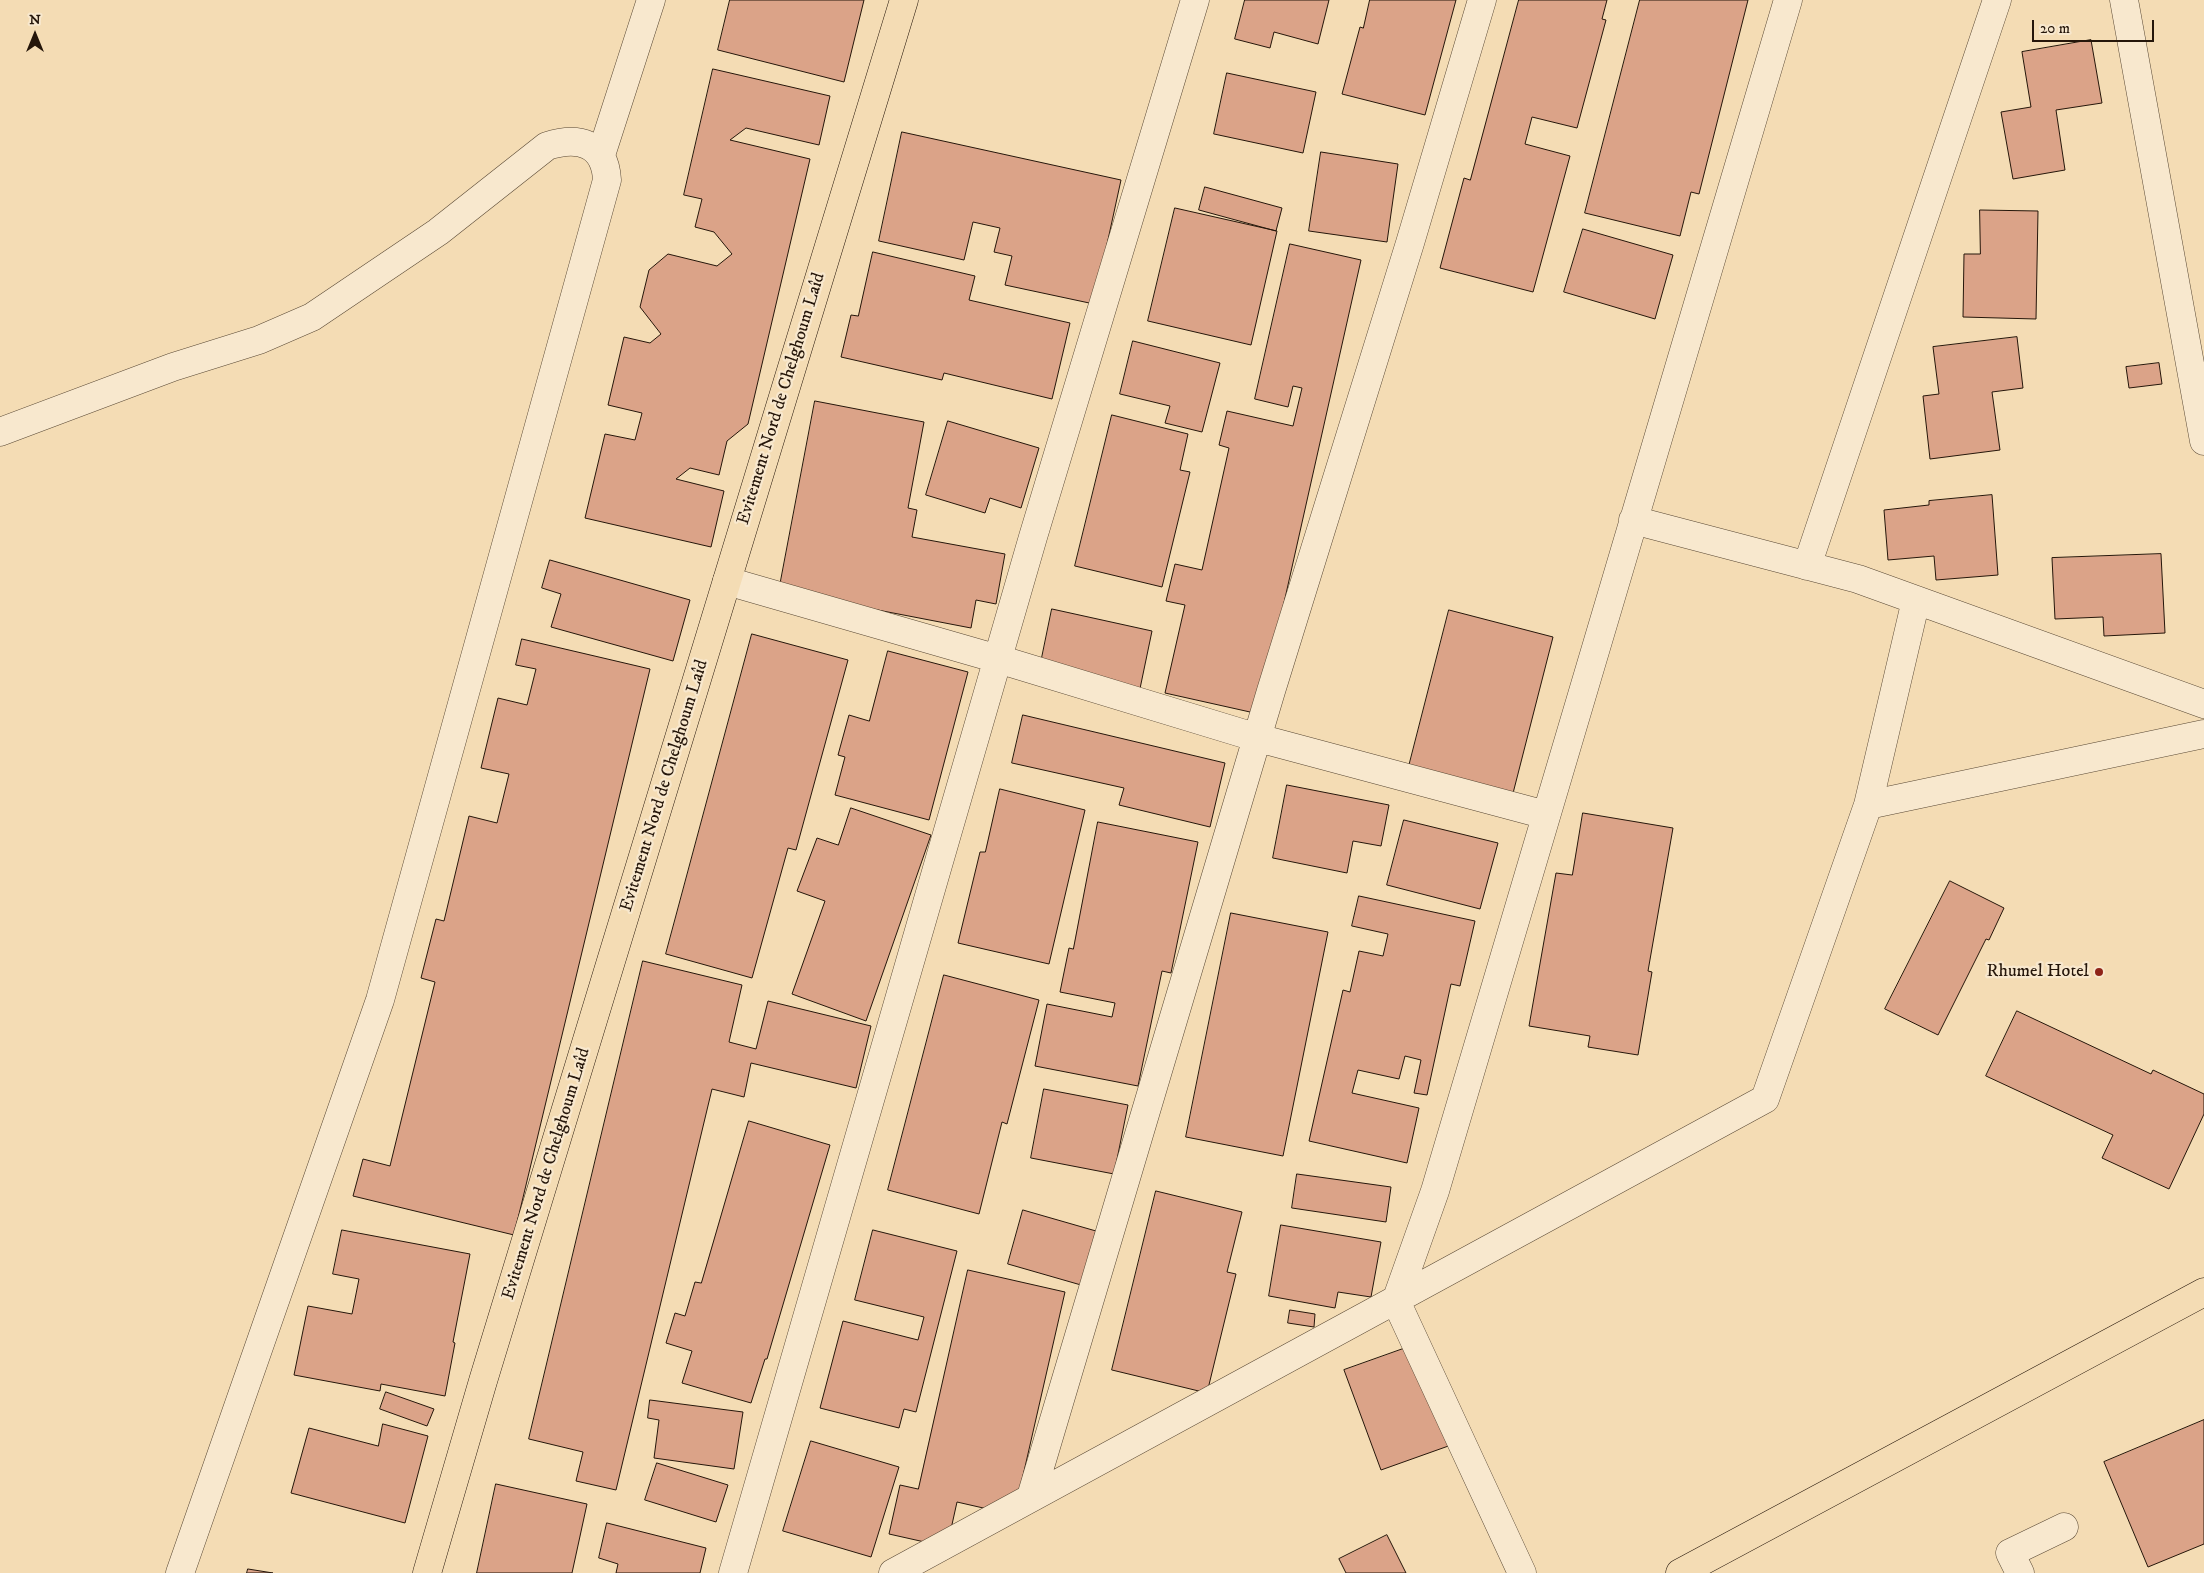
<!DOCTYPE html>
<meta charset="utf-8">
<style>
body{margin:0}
#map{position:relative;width:2204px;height:1573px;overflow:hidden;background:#f4dcb4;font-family:"IM FELL DW Pica",serif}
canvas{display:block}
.north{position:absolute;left:10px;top:10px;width:50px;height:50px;-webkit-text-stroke:4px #f8e8ce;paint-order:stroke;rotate:0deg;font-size:14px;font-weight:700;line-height:20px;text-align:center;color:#25160a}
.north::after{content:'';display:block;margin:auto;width:18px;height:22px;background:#25160a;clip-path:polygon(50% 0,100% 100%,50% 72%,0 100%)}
.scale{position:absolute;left:2032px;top:20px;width:122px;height:22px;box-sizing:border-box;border:2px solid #25160a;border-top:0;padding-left:6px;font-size:15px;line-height:18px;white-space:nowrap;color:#25160a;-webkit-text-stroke:4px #f8e8ce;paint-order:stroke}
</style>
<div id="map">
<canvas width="2204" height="1573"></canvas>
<div class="north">N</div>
<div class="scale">20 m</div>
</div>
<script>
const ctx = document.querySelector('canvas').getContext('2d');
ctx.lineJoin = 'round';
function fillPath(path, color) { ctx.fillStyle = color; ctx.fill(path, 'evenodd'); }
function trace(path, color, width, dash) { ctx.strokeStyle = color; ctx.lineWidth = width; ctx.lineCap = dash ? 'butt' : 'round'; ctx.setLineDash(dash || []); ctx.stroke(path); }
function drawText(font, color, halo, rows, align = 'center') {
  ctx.font = font + ' "IM FELL DW Pica",serif'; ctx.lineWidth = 4.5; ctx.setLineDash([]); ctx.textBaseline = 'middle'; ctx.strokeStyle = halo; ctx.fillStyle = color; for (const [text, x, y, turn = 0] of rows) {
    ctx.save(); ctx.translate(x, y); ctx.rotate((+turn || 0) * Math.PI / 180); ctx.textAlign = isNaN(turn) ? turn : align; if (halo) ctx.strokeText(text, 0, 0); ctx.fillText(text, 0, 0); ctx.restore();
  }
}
const building = new Path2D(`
 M730,0H864L844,82L718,50Z
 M1245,0H1329L1318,44L1274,32L1270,48L1235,39Z
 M1370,0H1456L1425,115L1342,94L1360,27L1363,28Z
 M1519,0H1607L1602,19L1606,20L1577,128L1532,117L1525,144L1570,156L1533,292L1440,268L1464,178L1470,180Z
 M1640,0H1748L1699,194L1691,192L1680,236L1585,213Z
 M2091,40L2102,103L2056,110L2065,170L2013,179L2001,112L2031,107L2022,52Z
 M713,69L830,96L819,145L746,128L730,140L810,159L748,424L727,441L719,475L690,468L676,479L724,491L711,547L585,518L605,434L635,440L642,413L608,405L624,337L650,343L661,334L640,307L649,270L668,254L717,266L732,254L714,232L695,227L702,199L684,195Z
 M1227,73L1316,92L1303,153L1214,134Z
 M902,132L1121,180L1094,304L1005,285L1012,256L994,252L1000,228L973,222L964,260L879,241Z
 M1321,152L1398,164L1387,242L1309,231Z
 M1205,187L1282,208L1276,231L1199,210Z
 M1175,208L1277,231L1251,345L1148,321Z
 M1980,210L2038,211L2036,319L1963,317L1964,254H1980Z
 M1583,229L1673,255L1655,319L1564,292Z
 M1290,244L1361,260L1259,714L1165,693L1185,605L1166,601L1175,564L1202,570L1229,448L1219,445L1227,411L1293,426L1302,388L1293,386L1288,407L1255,399Z
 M873,252L975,276L969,300L1070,323L1052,399L944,373L942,380L841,357L851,315L858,316Z
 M2017,337L2023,388L1992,392L2000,450L1930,459L1923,396L1939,394L1933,347Z
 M1133,341L1220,363L1202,432L1165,423L1170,406L1120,394Z
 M2159,363L2162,384L2129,388L2126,367Z
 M815,401L924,422L908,508L917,510L912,537L1005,554L996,604L976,600L971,628L779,591Z
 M1112,415L1188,434L1180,470L1190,472L1162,587L1075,566Z
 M948,421L1039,448L1021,508L990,498L985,513L926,495Z
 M1992,495L1998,575L1936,580L1934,556L1888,560L1884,510L1929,505V501Z
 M2161,554L2165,633L2104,636L2103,617L2055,619L2052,558Z
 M550,560L690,600L673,661L551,627L561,594L542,588Z
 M1052,609L1152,631L1137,703L1037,682Z
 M1449,610L1553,637L1510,805L1406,778Z
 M752,634L848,660L796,850L788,848L752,978L666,954Z
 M522,639L650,669L514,1235L353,1196L363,1159L390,1166L435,982L421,978L436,919L444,921L469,816L497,823L509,774L481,768L498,698L527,705L536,669L516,665Z
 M888,651L968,672L929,820L835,795L845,757L838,755L849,715L869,721Z
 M1023,715L1225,763L1210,827L1119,805L1124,788L1012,763Z
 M1287,785L1389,805L1381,846L1353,841L1347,873L1273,858Z
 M1000,789L1085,810L1049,964L958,943L980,852H985Z
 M851,808L931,835L866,1021L792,994L825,901L797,891L817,838L838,845Z
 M1583,813L1673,828L1648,971L1652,972L1638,1055L1588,1047L1590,1036L1529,1026L1556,873L1572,875Z
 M1404,820L1498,843L1480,909L1387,885Z
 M1098,822L1198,842L1171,973L1162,971L1138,1086L1035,1066L1047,1004L1112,1017L1115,1003L1060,992L1069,948L1073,949Z
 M1950,881L2004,908L1989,940L1986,939L1938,1035L1885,1009Z
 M1359,896L1475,921L1460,986L1451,984L1427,1095L1414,1093L1421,1060L1405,1056L1399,1079L1358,1070L1352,1093L1419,1108L1407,1163L1309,1141L1343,990L1350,992L1359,951L1383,956L1388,934L1352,926Z
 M1231,913L1328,932L1283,1156L1186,1137Z
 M643,961L742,985L729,1042L756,1049L768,1001L871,1026L856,1088L751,1063L744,1097L712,1089L616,1490L576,1481L583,1452L529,1439Z
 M944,975L1039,1000L1007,1124L1002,1122L979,1214L888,1190Z
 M2017,1011L2151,1074L2153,1070L2204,1094V1114L2169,1189L2102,1158L2113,1135L1986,1076Z
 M1044,1089L1128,1105L1114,1174L1031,1158Z
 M749,1121L830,1145L767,1359H765L751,1403L682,1383L692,1351L666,1343L675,1313L685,1316L695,1282L701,1283Z
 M1297,1174L1391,1187L1386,1222L1292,1208Z
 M1156,1191L1242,1212L1227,1272L1236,1274L1207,1393L1112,1370Z
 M1023,1210L1096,1231L1081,1285L1008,1264Z
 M1281,1225L1381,1242L1371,1297L1338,1292L1335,1308L1269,1296Z
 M342,1230L470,1254L453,1342L455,1343L445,1396L381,1384L380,1391L294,1375L308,1306L352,1314L359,1279L333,1274Z
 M873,1230L957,1251L916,1412L904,1409L899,1428L820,1408L843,1321L918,1340L924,1317L855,1300Z
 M968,1270L1065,1292L1014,1515L957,1502L947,1547L889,1534L900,1485L918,1489Z
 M1290,1310L1315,1314L1314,1327L1288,1323Z
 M1417,1344L1454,1444L1381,1470L1344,1370Z
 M386,1392L434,1409L427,1426L380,1409Z
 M650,1400L743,1412L734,1469L654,1458L659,1420L648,1418Z
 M2204,1420V1544L2148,1567L2104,1462Z
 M383,1424L428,1436L405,1523L291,1493L309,1428L378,1446Z
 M811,1441L899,1467L871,1557L783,1531Z
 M657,1463L728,1485L716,1522L645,1500Z
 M496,1484L587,1504L572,1573H477Z
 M607,1523L706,1548L700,1573H616L618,1564L599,1558Z
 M1387,1535L1406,1573H1346L1339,1559Z
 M248,1569L273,1573H247Z`);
fillPath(building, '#dba388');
trace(building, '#25160a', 1);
const minor = new Path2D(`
 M2124,0L2204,441
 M601,155L651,0
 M0,432L173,367L259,340L312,317L438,232L547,146C579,136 605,143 607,180L380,1000L180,1573
 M1633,520L1858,579L2204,704
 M1807,566L1997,0
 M727,581L998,659L1258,738L1546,815
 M1916,600L1868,805L2204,734
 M1031,1497L1271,691L1410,243L1482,0
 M733,1573L1033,537L1195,0
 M893,1573L1765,1099L1868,805
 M1522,1573L1396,1301L1435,1191L1788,0
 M2020,1573L2010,1553L2064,1527`);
const major = new Path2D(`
 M427,1573L483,1381L904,0
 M1680,1573L2204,1292`);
trace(minor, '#594834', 29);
trace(major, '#25160a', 29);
trace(minor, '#f8e8ce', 28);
trace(major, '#f4dcb4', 28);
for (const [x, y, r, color] of [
 [2099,972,5,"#8f2418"]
]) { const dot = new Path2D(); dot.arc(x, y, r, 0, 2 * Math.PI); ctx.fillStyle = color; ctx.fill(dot); trace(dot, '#f8e8ce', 2); }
drawText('18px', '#25160a', '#f8e8ce', [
 ["Evitement Nord de Chelghoum Laîd",782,399,-73],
 ["Evitement Nord de Chelghoum Laîd",665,786,-73],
 ["Evitement Nord de Chelghoum Laîd",547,1174,-73]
]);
drawText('18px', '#25160a', '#f8e8ce', [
 ["Rhumel Hotel",2089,972]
], 'right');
</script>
